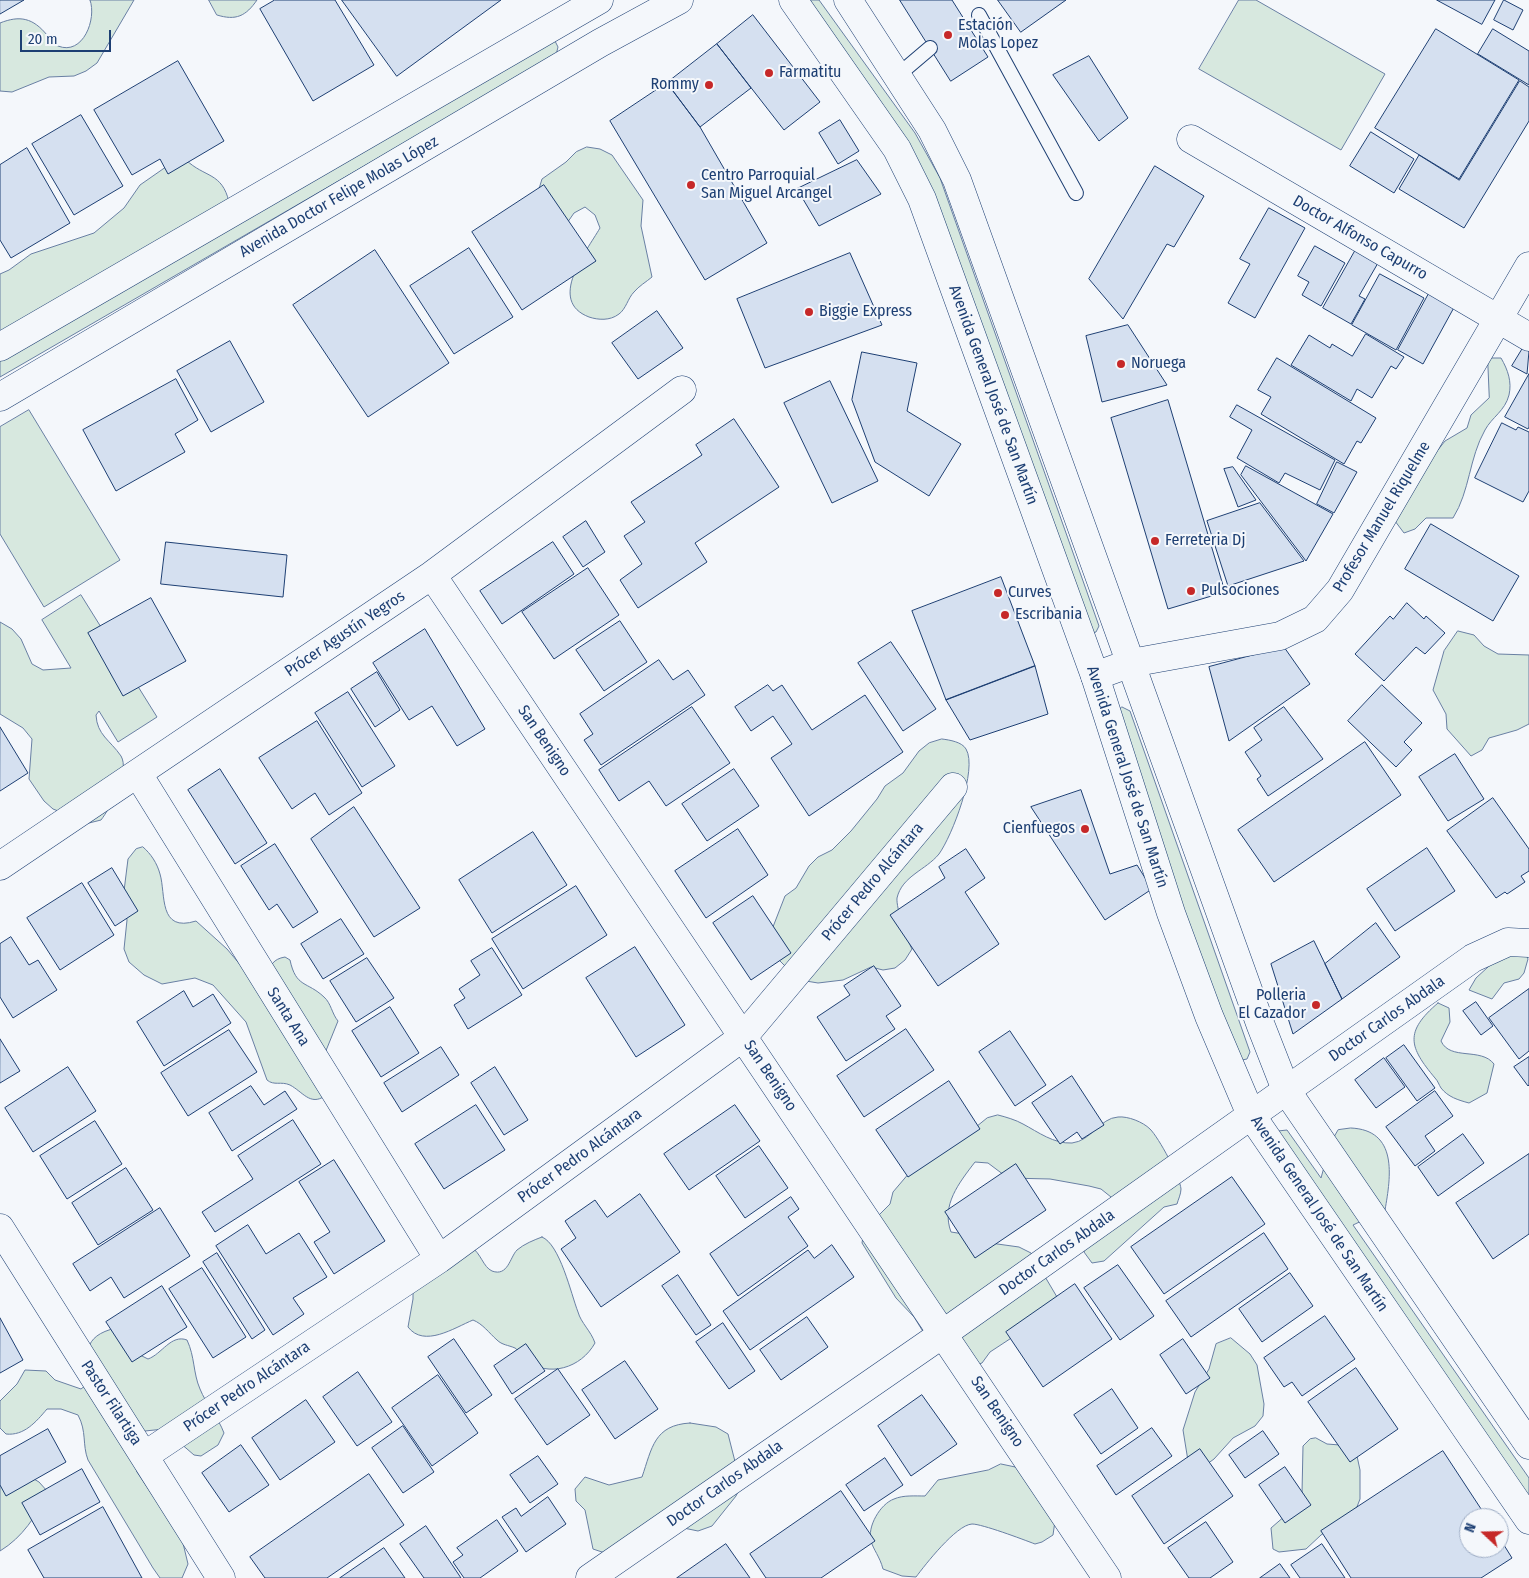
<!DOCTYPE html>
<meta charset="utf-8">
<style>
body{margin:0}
#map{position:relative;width:1529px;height:1578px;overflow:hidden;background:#f4f7fb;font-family:"Fira Sans Condensed",sans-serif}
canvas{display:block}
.north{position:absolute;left:1459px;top:1508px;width:50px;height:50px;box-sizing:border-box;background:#f4f7fb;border:1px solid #9eadc5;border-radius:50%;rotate:291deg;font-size:14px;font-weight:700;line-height:20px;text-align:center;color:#1d3f73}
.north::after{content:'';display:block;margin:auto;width:18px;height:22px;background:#c62828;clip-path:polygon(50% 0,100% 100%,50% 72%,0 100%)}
.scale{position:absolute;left:20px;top:30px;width:91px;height:22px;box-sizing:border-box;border:2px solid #1d3f73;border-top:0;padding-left:6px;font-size:15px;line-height:18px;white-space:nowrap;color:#1d3f73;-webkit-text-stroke:4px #f4f7fb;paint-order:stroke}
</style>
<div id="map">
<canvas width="1529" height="1578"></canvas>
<div class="north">N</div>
<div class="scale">20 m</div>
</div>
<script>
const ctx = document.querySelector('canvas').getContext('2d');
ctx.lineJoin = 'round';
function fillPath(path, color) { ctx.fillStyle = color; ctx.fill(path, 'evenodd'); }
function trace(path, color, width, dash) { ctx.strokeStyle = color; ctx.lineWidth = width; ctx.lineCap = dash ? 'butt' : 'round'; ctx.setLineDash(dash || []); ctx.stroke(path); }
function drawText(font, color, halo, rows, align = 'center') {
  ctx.font = font + ' "Fira Sans Condensed",sans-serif'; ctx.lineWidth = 4; ctx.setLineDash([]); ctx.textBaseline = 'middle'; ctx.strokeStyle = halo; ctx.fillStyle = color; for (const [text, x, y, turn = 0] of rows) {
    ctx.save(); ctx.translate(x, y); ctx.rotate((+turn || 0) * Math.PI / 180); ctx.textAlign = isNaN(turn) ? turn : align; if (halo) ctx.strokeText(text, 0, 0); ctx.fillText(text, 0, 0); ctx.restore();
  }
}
const green = new Path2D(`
 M90,0H134L97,63L86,71L74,76L49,77L12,92L0,91V23C20,15 33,18 47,35C50,39 53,44 58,46C83,56 97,19 90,0Z
 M209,0H257C246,16 236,21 217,15Z
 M802,0H819L915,133L940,178L1099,626L1096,632L1092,633L927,186Z
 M1239,0H1256L1385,74L1341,150L1199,69Z
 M555,41L558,47L556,55L0,377V355Z
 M587,147L600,149L612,155L643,200L641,226L652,277C646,282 639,286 634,292C628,298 626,309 619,314C610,321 598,320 589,317C547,301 586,252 600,228L595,215L585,207L574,213L565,226L538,192L542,179L566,162L576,152Z
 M186,160C205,178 222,172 229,202L0,338V274L9,270L31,254L94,233L124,208L140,185L173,162Z
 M1488,358H1501C1508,370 1512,382 1509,395C1505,411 1492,417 1485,430C1469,458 1470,491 1453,518H1426L1415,529L1404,533L1395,521L1422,470L1445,441L1467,428L1471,415L1489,398Z
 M29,410L120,560L44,607L0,534V427Z
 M81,595L157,717L118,742L99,711L96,715C97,735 110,740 121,756C130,771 111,807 101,820L89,823L53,809L44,801L29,779L32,739L23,728L0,714V622L12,629L21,639L32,664L43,670L71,668L42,620Z
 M1458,631L1474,635L1484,646L1498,654L1529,655V724L1517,730L1489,738L1482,750L1471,756L1447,729L1446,714L1433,690L1444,651Z
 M1122,707L1130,711L1250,1052L1247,1059L1242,1060L1236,1057L1115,715Z
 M942,739C950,740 962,742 966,749C978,769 952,836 939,854C926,870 902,876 897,898C896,908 907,940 912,949L905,960L895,968L883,970L871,967L843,980L818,983L806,981L794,975L776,957L771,932L785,896L796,888L809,866L818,857L832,850L851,831L877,799L885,786L903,773L919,751L929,743Z
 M143,847C151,854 157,863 160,874C166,894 158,933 196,921L227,949L248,974L266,975C271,965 273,959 285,957L290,960C296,988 307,981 324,997C331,1003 332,1014 338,1021L323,1058L325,1096C310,1106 303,1092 290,1085C281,1081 274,1086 267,1080L246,1022L213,985L195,978L162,984L144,975L129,962L124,949L127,920L123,899L128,859L136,849Z
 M1525,952L1528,959L1524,973L1519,979L1504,983L1492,999L1469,990L1476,978L1500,956Z
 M1438,1003L1449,1008L1450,1022L1441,1041C1450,1061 1481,1047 1494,1064L1487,1093L1469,1103C1458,1100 1448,1097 1441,1088C1439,1085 1438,1081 1435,1078C1409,1047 1404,1032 1438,1003Z
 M998,1115C1006,1117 1016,1120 1023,1124C1038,1132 1054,1144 1072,1143C1091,1141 1100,1118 1118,1117C1128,1116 1143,1122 1150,1129C1159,1138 1180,1177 1181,1189C1181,1194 1178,1200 1177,1204L1164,1207L1104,1261L1092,1263L1084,1252L1089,1239L1112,1210L1111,1197L1101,1189L1089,1186L1050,1179L1008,1178L988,1163L975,1162C959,1183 941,1205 951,1232L964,1234L983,1242L1019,1247L1031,1253L1057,1297L1022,1331L990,1352L982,1363L970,1367L927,1338L914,1317L896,1298L862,1243L864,1230L890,1204L893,1192L910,1172L955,1144L987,1118Z
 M1351,1128C1398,1130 1391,1176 1385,1210L1353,1225L1529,1478V1503L1278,1131L1287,1130L1321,1178L1331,1142L1338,1130Z
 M542,1237C560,1244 571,1294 578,1312C581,1323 591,1331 595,1343C581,1368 549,1378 525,1360C520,1357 519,1350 515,1348C508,1345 502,1345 497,1340C489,1333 483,1324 473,1320C454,1328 424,1348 408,1327L413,1299V1277L471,1247C481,1253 483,1267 492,1271C508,1277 510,1257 517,1250C524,1244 534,1240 542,1237Z
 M116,1328L136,1353L148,1359C162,1354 171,1334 187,1340C195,1357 193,1373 200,1389C206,1404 218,1417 224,1433L218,1445L201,1456L194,1455L164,1429L145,1431L139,1433L131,1453L137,1472L182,1539L188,1564L182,1578H160L153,1568L88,1460C82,1444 87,1432 78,1415L61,1409H47C36,1422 24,1436 6,1434L0,1428V1401L17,1384L25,1370L46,1371L55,1380L81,1389L86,1385C87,1355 81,1336 116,1328Z
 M1231,1338L1250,1354L1257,1365L1264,1404L1263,1416L1255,1426L1233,1438L1214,1459L1203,1467H1189L1183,1430L1195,1392L1209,1369L1216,1344Z
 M690,1423L716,1427L728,1434L741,1485L736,1496L712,1526L698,1531L674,1526L605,1553L593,1549L585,1510L576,1501L575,1489L585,1477L609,1485L642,1477C652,1448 654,1425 690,1423Z
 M1316,1438L1327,1444L1340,1445L1357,1456L1360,1470V1499L1355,1512L1321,1535L1306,1549L1279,1552L1273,1549L1271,1528L1286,1515L1302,1493L1303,1446L1310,1439Z
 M1001,1464L1020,1468L1055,1521L1053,1535L1042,1542L1035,1544C1022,1539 982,1524 972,1524C956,1525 925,1565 916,1577L902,1576L883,1569C880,1557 873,1549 871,1541C867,1527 880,1504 894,1499C903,1495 915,1496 925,1496L938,1480L988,1470Z
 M27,1475L39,1482L48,1492C36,1516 23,1537 0,1551V1476Z`);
fillPath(green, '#d7e8df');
trace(green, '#687fa3', 1);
const building = new Path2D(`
 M0,0H24L0,14Z
 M275,0H335L374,65L313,101L260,9Z
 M342,0H501L397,76Z
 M900,0H952L988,57L951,81Z
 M998,0H1066L1021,32Z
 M1437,0H1495L1482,24Z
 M1504,0L1523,10L1513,30L1494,20Z
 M753,15L820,102L784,130L717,44Z
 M1436,29L1519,80L1459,179L1375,128Z
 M1493,29L1529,51V85L1478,54Z
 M717,44L751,88L700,127L667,83Z
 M1089,56L1128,118L1099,141L1053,75Z
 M178,61L224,141L168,174L160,159L132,175L94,110Z
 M1520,81L1529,87V121L1464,228L1399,189L1419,155L1459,180Z
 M667,83L700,127L767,243L705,280L610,121Z
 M81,115L123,186L74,215L32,144Z
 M840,120L859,151L838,164L819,133Z
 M1371,132L1414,159L1394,193L1350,166Z
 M27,148L70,223L11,258L0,240V165Z
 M857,160L881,194L819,226L797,189Z
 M1155,166L1204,196L1174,247L1167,244L1123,319L1089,279Z
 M544,185L596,261L522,310L472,232Z
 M1269,208L1305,228L1255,318L1228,303L1250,264L1240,259Z
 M1359,244L1382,256L1359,296L1365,299L1351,324L1323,308Z
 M1315,246L1345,263L1321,306L1302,295L1309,282L1298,276Z
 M469,248L513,317L454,354L410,286Z
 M375,250L449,363L368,417L293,305Z
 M850,253L882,325L765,368L737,299Z
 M1380,274L1424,298L1396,350L1352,325Z
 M1432,288L1457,302L1423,364L1398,350Z
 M657,311L683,348L638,379L612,343Z
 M1128,325L1167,385L1102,402L1086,336Z
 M1366,334L1404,357L1396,369L1391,366L1372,398L1357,389L1351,401L1291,365L1309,335L1330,348L1332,344L1352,356Z
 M230,341L264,402L211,432L177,371Z
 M1523,348L1529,351L1527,374L1512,366Z
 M862,352L917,363L907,411L961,444L929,496L875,462L852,400Z
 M1277,358L1376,418L1361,443L1357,441L1344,464L1261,414L1271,397L1258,390Z
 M1529,374V427L1528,429L1505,417Z
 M176,379L198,420L175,434L185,452L116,491L83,430Z
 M830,381L878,481L832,503L784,403Z
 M1168,400L1225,592L1168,609L1111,418Z
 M1237,405L1335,460L1320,490L1285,473L1279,483L1237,458L1252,430L1230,417Z
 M734,419L779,487L695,543L707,562L638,608L620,580L642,564L624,536L645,522L631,502L702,455L696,445Z
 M1502,423L1516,430L1518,427L1529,432V491L1523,502L1475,478Z
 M1337,462L1357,472L1334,513L1317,504Z
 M1246,466L1333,514L1306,561L1241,475Z
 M1233,467L1256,500L1238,507L1224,469Z
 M1260,503L1304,561L1228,586L1207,521Z
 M586,521L605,552L583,567L563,537Z
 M1431,524L1519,576L1493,621L1405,569Z
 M166,542L287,555L283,597L161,584Z
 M553,542L574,574L502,624L480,591Z
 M588,568L619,615L554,659L522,612Z
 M1001,577L1035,666L946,700L912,611Z
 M151,598L186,661L123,696L88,633Z
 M1407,603L1424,619L1426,616L1445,633L1425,654L1416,647L1384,681L1355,654L1390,616L1393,619Z
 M620,621L647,662L604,691L576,650Z
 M425,629L485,729L457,746L432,706L409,720L373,663Z
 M891,642L936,709L903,731L858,663Z
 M1284,647L1310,684L1229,741L1209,667Z
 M659,660L673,680L688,670L705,695L601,765L584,740L593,734L580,714Z
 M1035,666L1048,714L970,740L946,700Z
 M377,672L400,710L375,727L351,689Z
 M768,685L773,691L782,685L812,730L865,695L903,752L809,816L771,758L792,744L773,716L751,731L735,707Z
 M1382,685L1422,723L1404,742L1412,750L1396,767L1348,721Z
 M348,692L395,766L362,787L315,713Z
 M692,707L730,763L666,806L649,781L619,801L599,770Z
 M1284,707L1323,759L1268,796L1257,779L1261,776L1245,752L1262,740L1254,728Z
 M317,721L362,793L329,815L315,793L292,809L259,758Z
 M0,727L28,773L0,791Z
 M1365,742L1401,795L1274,882L1238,830Z
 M1455,754L1484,799L1448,821L1419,777Z
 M220,769L267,843L235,864L188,790Z
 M734,769L759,806L707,841L682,804Z
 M1081,790L1110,874L1137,865L1152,889L1105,920L1031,807Z
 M1493,798L1529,849V871L1521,876L1525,882L1507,894L1505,892L1496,898L1447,831Z
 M354,807L420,908L374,937L311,839Z
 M738,829L768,875L706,918L675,871Z
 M533,832L567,885L492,933L459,880Z
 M275,844L318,912L293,928L277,904L269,910L241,866Z
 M1427,848L1455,891L1395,931L1367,889Z
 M966,849L985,878L965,892L999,944L938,986L890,915L945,878L939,867Z
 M112,868L138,911L115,926L88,883Z
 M82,883L114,935L60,970L27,918Z
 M576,886L607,935L523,989L492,939Z
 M753,896L791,953L751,980L713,923Z
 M341,919L364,954L323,979L301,944Z
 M1376,923L1400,957L1342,999L1325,964Z
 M11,937L29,965L38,960L57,990L13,1018L0,997V944Z
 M1314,941L1342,999L1293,1034L1271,964Z
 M635,947L685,1025L636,1057L586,978Z
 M492,948L522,995L468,1029L454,1005L465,998L459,989L480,975L471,961Z
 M367,958L394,998L356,1022L330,981Z
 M874,966L901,1006L886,1016L895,1029L846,1061L817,1017L850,995L844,986Z
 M1529,989V1051L1519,1059L1489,1018Z
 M184,991L193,1007L213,994L231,1023L164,1066L137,1022Z
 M1476,1002L1493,1026L1481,1035L1463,1011Z
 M390,1007L419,1053L381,1077L352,1031Z
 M906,1029L934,1070L864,1117L837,1076Z
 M229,1030L257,1072L188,1116L161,1073Z
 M1010,1031L1046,1085L1015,1106L979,1052Z
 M0,1039L20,1071L0,1083Z
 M1404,1045L1435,1088L1417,1101L1386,1058Z
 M441,1047L459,1075L402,1112L384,1083Z
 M1529,1057V1085L1528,1086L1514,1067Z
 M1384,1058L1405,1087L1376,1108L1355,1080Z
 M68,1067L96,1111L33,1152L5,1108Z
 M495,1067L528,1120L504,1135L471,1083Z
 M1072,1076L1104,1125L1082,1139L1077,1132L1060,1144L1032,1103Z
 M949,1081L980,1129L908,1177L876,1130Z
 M251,1086L264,1105L285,1091L297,1109L232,1151L209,1113Z
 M1435,1091L1453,1116L1425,1136L1435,1151L1415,1166L1386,1127Z
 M476,1105L505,1150L444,1189L415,1144Z
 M735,1105L760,1141L689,1190L664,1154Z
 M293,1120L321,1164L215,1232L202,1212L253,1179L238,1156Z
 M95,1121L122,1164L67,1199L40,1156Z
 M1463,1134L1484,1163L1438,1196L1418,1167Z
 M759,1146L788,1188L745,1218L716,1176Z
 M1529,1154V1234L1493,1259L1456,1203Z
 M334,1160L385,1241L334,1274L314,1242L330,1232L299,1182Z
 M1016,1164L1046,1210L975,1258L945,1212Z
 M126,1168L153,1210L98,1245L72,1203Z
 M1232,1177L1265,1224L1164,1294L1131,1247Z
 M640,1194L680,1252L601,1307L561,1249L576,1238L565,1221L595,1200L607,1217Z
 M791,1197L799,1209L788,1217L808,1246L738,1296L710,1254Z
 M160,1208L190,1256L124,1298L111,1277L90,1291L73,1264Z
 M248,1225L266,1254L299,1233L327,1277L293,1298L304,1314L273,1335L216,1246Z
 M1264,1233L1288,1269L1191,1337L1166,1301Z
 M832,1245L854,1277L750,1350L723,1311L808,1250L814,1258Z
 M217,1253L265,1330L252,1339L203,1262Z
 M1118,1265L1154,1316L1120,1340L1084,1288Z
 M202,1268L246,1337L213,1358L169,1289Z
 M1290,1273L1313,1306L1262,1342L1239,1309Z
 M678,1275L711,1325L696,1335L662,1286Z
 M1075,1284L1112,1339L1043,1387L1006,1332Z
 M162,1286L187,1327L132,1362L106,1322Z
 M1325,1316L1355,1359L1302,1396L1292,1382L1284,1387L1264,1358Z
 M807,1317L828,1347L781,1380L760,1350Z
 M0,1318L23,1360L0,1373Z
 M723,1323L755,1371L729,1389L696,1342Z
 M454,1339L492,1395L466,1413L428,1357Z
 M1183,1339L1210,1378L1186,1394L1160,1355Z
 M526,1344L545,1371L512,1394L494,1366Z
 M625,1361L658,1409L615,1439L582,1390Z
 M1356,1368L1398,1429L1350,1462L1308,1402Z
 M558,1369L590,1415L547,1445L515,1399Z
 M358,1372L392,1422L357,1446L323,1397Z
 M438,1375L478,1433L432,1466L392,1408Z
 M1112,1389L1138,1428L1101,1454L1074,1415Z
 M922,1395L957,1444L911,1476L878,1426Z
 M306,1400L335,1442L280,1480L252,1438Z
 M403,1426L434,1472L403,1493L372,1448Z
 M1152,1428L1172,1456L1116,1495L1097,1466Z
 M48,1429L66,1462L6,1496L0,1485V1456Z
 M1263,1431L1279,1454L1245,1478L1229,1455Z
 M241,1445L269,1485L229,1512L202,1473Z
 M1200,1449L1233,1496L1164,1544L1132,1496Z
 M1443,1451L1487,1518H1469V1548H1499V1537L1512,1558L1481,1578H1351L1321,1531Z
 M538,1456L558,1484L530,1503L510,1475Z
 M885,1458L903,1485L864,1511L846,1485Z
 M1285,1467L1311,1505L1285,1523L1259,1485Z
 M82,1469L100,1502L40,1535L22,1503Z
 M369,1474L404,1525L327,1578H265L250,1557Z
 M841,1491L875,1541L821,1578H766L750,1554Z
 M548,1497L566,1524L526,1552L502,1517L516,1508L521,1516Z
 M103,1507L142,1578H44L28,1550Z
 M497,1520L518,1551L480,1578H464L453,1562L463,1555L457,1548Z
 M1206,1522L1233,1562L1210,1578H1189L1168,1548Z
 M426,1526L461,1578H424L400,1544Z
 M726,1544L750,1578H677Z
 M1322,1544L1345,1578H1300L1291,1565Z
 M384,1548L405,1578H340Z
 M1280,1564L1290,1578H1260Z`);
fillPath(building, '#d5e0f0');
trace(building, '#1d3f73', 1);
const service = new Path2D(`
 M979,15L1076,193
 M897,76L930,48`);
const minor = new Path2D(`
 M1191,139L1529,337
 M432,575L1107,1578
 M1095,676L1131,663L1280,636L1315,619L1340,590L1529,266
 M138,774L439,1259
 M0,866L432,575L682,390
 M0,1228L221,1578
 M144,1456L439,1259L743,1037L953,787
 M590,1578L944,1333L1473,958L1508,942L1529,943`);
const secondary = new Path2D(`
 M0,347L599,0
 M0,397L600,43L679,0`);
const primary = new Path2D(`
 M793,0L897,149L922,199L1095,676L1171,913L1209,1016L1251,1115L1529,1520
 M848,0L932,130L957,180L1261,1026L1286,1090L1529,1445`);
trace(service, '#1d3f73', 16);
trace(minor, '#1d3f73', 29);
trace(secondary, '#1d3f73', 29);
trace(primary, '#1d3f73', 29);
trace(service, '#f4f7fb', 14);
trace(minor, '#f4f7fb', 28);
trace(secondary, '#f4f7fb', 28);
trace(primary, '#f4f7fb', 28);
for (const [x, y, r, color] of [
 [948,35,5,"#c62828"],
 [769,73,5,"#c62828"],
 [709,85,5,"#c62828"],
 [691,185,5,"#c62828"],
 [809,312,5,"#c62828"],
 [1121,364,5,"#c62828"],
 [1155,541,5,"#c62828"],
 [1191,591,5,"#c62828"],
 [998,593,5,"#c62828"],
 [1005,615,5,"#c62828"],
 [1085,829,5,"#c62828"],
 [1316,1005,5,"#c62828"]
]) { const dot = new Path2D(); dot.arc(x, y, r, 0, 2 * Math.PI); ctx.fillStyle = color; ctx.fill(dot); trace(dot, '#f4f7fb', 2); }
drawText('16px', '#1d3f73', '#f4f7fb', [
 ["Estación",958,26],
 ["Molas Lopez",958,44],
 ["Farmatitu",779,73],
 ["Rommy",699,85,"right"],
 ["Centro Parroquial",701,176],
 ["San Miguel Arcangel",701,194],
 ["Biggie Express",819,312],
 ["Noruega",1131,364],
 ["Ferreteria Dj",1165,541],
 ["Pulsociones",1201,591],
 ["Curves",1008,593],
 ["Escribania",1015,615],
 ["Cienfuegos",1075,829,"right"],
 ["Polleria",1306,996,"right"],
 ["El Cazador",1306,1014,"right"]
], 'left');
drawText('16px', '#1d3f73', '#f4f7fb', [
 ["Avenida Doctor Felipe Molas López",339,197,-30],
 ["Doctor Alfonso Capurro",1360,238,30],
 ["Avenida General José de San Martín",993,395,70],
 ["Profesor Manuel Riquelme",1382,517,-59],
 ["Prócer Agustín Yegros",345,634,-34],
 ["San Benigno",544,741,56],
 ["Avenida General José de San Martín",1127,777,72],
 ["Prócer Pedro Alcántara",873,882,-50],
 ["Santa Ana",288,1017,58],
 ["Doctor Carlos Abdala",1387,1019,-35],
 ["San Benigno",770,1076,56],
 ["Prócer Pedro Alcántara",580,1156,-36],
 ["Avenida General José de San Martín",1319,1214,56],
 ["Doctor Carlos Abdala",1057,1253,-35],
 ["Prócer Pedro Alcántara",247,1387,-34],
 ["Pastor Filartiga",111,1403,57],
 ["San Benigno",997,1412,56],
 ["Doctor Carlos Abdala",725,1484,-35]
]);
</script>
